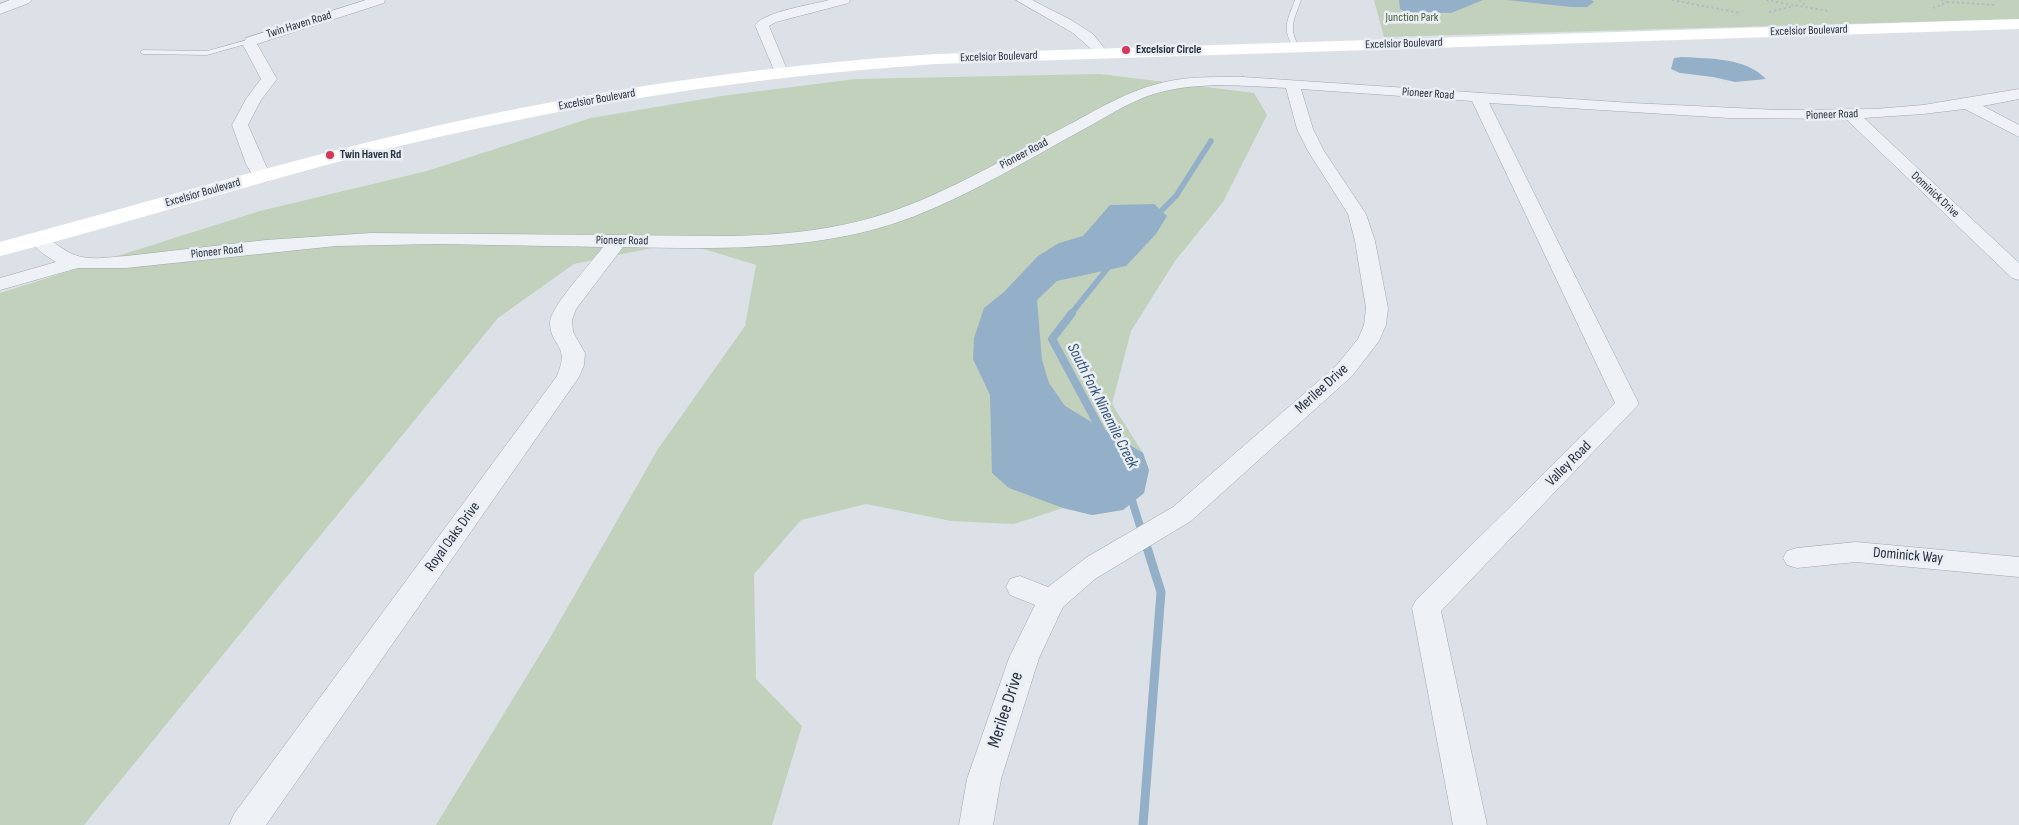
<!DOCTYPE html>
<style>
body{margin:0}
canvas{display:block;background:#dce0e7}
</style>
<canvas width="2019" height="825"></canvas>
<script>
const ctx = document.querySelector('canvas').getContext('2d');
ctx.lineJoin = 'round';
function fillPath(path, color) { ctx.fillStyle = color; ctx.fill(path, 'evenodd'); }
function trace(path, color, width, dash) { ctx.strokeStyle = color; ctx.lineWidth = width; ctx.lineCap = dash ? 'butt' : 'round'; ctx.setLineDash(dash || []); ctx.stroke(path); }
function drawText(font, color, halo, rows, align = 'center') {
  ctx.font = font + ' "Sofia Sans Condensed",sans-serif'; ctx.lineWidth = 5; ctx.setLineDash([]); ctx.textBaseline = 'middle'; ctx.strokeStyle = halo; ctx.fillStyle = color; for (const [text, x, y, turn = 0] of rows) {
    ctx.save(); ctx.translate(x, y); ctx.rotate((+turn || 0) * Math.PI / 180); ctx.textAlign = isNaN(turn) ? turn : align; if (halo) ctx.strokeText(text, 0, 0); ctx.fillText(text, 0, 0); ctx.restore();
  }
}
fillPath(new Path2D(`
 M1374,0H2019V19L1384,37Z
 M1100,74L1254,93L1267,115L1223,202L1175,261L1131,331L1112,404L1143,453L1149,470L1144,493L1123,510L1092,515L1063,508L1014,524L951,521L866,504L801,520L754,574L756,679L802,726L772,825H436L550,638L658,449L745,326L756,265L681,242L574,264L498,318L84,825H0V293L260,211L427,171L591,118L722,96L855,79Z`), '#c2d1bc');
fillPath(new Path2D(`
 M1399,0H1483L1451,13L1405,12L1400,9Z
 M1507,0H1591L1594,2L1587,7H1571Z
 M1682,57C1710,59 1745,57 1766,79L1735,82L1713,77L1680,73L1671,69L1674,58Z
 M1154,204L1167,216L1156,234L1126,266L1057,281L1037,300L1042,360L1049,383L1065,406L1143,453L1149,470L1144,493L1123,510L1092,515L1063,508L1009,488L992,473L990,395L973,359L974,338L984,308L1004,292L1038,256L1059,243L1083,236L1110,205Z`), '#94b0c9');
trace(new Path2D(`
 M1155,217L1176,196L1211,141
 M1071,314L1111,264`), '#94b0c9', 5.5);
trace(new Path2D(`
 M1072,313L1052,339L1103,434
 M1130,494L1144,539`), '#94b0c9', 8);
trace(new Path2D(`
 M1143,825L1161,592L1144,538`), '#94b0c9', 9);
const service = new Path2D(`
 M1295,0H1301C1294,20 1288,27 1299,47L1296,49L1294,48C1281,28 1288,20 1295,0Z
 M251,39L254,41L253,42L207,55L143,54L140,52L143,50L207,51Z`);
const minor = new Path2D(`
 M366,0H385L384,3L257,44L277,79L261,100L248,125L271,177L268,181L262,182L256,181L246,164L232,125L246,99L261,79L243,45L246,38Z
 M829,0H850L849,3L776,22L769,26L788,72L786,75H776L755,25C766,11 811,5 829,0Z
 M1016,0H1032L1071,20L1093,34L1108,53L1106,56H1096L1090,48L1073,33Z
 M1243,77L1632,103L1778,110L1875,109L1923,105L2019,89V99L1983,106L2019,125V137L1965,109L1923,114L1864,118L2019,263V280L2012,278L1846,119L1729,118L1489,103L1639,404L1441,611L1487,825H1453L1412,608L1416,600L1615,403L1472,101L1301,89L1313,129L1324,151L1366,214L1375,241L1388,308L1386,325L1379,341L1352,376L1191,521L1095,579L1063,607L1039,658L1001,779L993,825H959L967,779L1009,658L1035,605L1010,595L1006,587L1010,579L1020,576L1048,587L1087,557L1173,507L1336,366L1358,339L1364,325L1366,308L1355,241L1348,214L1308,151L1297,129L1286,88C1246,86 1204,82 1165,91C1137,97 1111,114 1086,128C1030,158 974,193 915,216C822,252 721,249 623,247L576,309L572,320L573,332L585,353L584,365L579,377L266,825H229L234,814L557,376C571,343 550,348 550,322C551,306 592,262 603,247L437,244L336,246L126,268H78L0,290V278L56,262L42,253L27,239L30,235C47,231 59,250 75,255C90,261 110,257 126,256L266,240L371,233L730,236C788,235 846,229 901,208C961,186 1017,151 1074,122C1101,107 1127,92 1157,84C1184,76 1215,77 1243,77Z
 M1856,542L2019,557V577L1856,562L1797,568L1787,565L1783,558L1787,551L1797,548Z`);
const tertiary = new Path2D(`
 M10,0H32L29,3L0,14V4Z`);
trace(service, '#a1a7b1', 1);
trace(minor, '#a1a7b1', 1);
trace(tertiary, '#a1a7b1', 1);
trace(new Path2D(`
 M1672,0L1740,13
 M1766,0L1828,11
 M1799,0L1804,4L1803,6
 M1941,0L1947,2
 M1933,8L1948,2L1996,5
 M1769,12L1794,6`), '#b6bbc1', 2, [2.5, 2.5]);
fillPath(service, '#eef1f5');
fillPath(minor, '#eef1f5');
fillPath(tertiary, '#eef1f5');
fillPath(new Path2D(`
 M2019,19V29L936,64C747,77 560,106 376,152C250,184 126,224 0,256V242C141,204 281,162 423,129C592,90 763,65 936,54Z`), '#fff');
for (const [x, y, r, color] of [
 [1126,50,5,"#d43857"],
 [330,155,5,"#d43857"]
]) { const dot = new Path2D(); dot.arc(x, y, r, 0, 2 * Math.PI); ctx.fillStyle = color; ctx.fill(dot); trace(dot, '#ebeff5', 2); }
drawText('12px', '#3b5a32', '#ebeff5', [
 ["Junction Park",1412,18]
]);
drawText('12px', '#252f3d', '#ebeff5', [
 ["Twin Haven Road",299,25,-17],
 ["Excelsior Boulevard",1809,31,-2],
 ["Excelsior Boulevard",1404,44,-2],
 ["Excelsior Boulevard",999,57,-2],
 ["Pioneer Road",1428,94,4],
 ["Excelsior Boulevard",597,100,-10],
 ["Pioneer Road",1832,115,-2],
 ["Pioneer Road",1024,154,-28],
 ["Excelsior Boulevard",203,193,-16],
 ["Dominick Drive",1935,195,43],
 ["Pioneer Road",622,241,1],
 ["Pioneer Road",217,252,-6]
]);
drawText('bold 12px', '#252f3d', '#ebeff5', [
 ["Excelsior Circle",1136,50],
 ["Twin Haven Rd",340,155]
], 'left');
drawText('15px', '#252f3d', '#ebeff5', [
 ["Merilee Drive",1322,389,-42],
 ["Valley Road",1569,464,-45],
 ["Royal Oaks Drive",453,537,-54],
 ["Dominick Way",1908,556,5]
]);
drawText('italic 16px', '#2d5073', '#ebeff5', [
 ["South Fork Ninemile Creek",1102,406,63]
]);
drawText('18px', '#252f3d', '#ebeff5', [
 ["Merilee Drive",1006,710,-72]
]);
</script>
